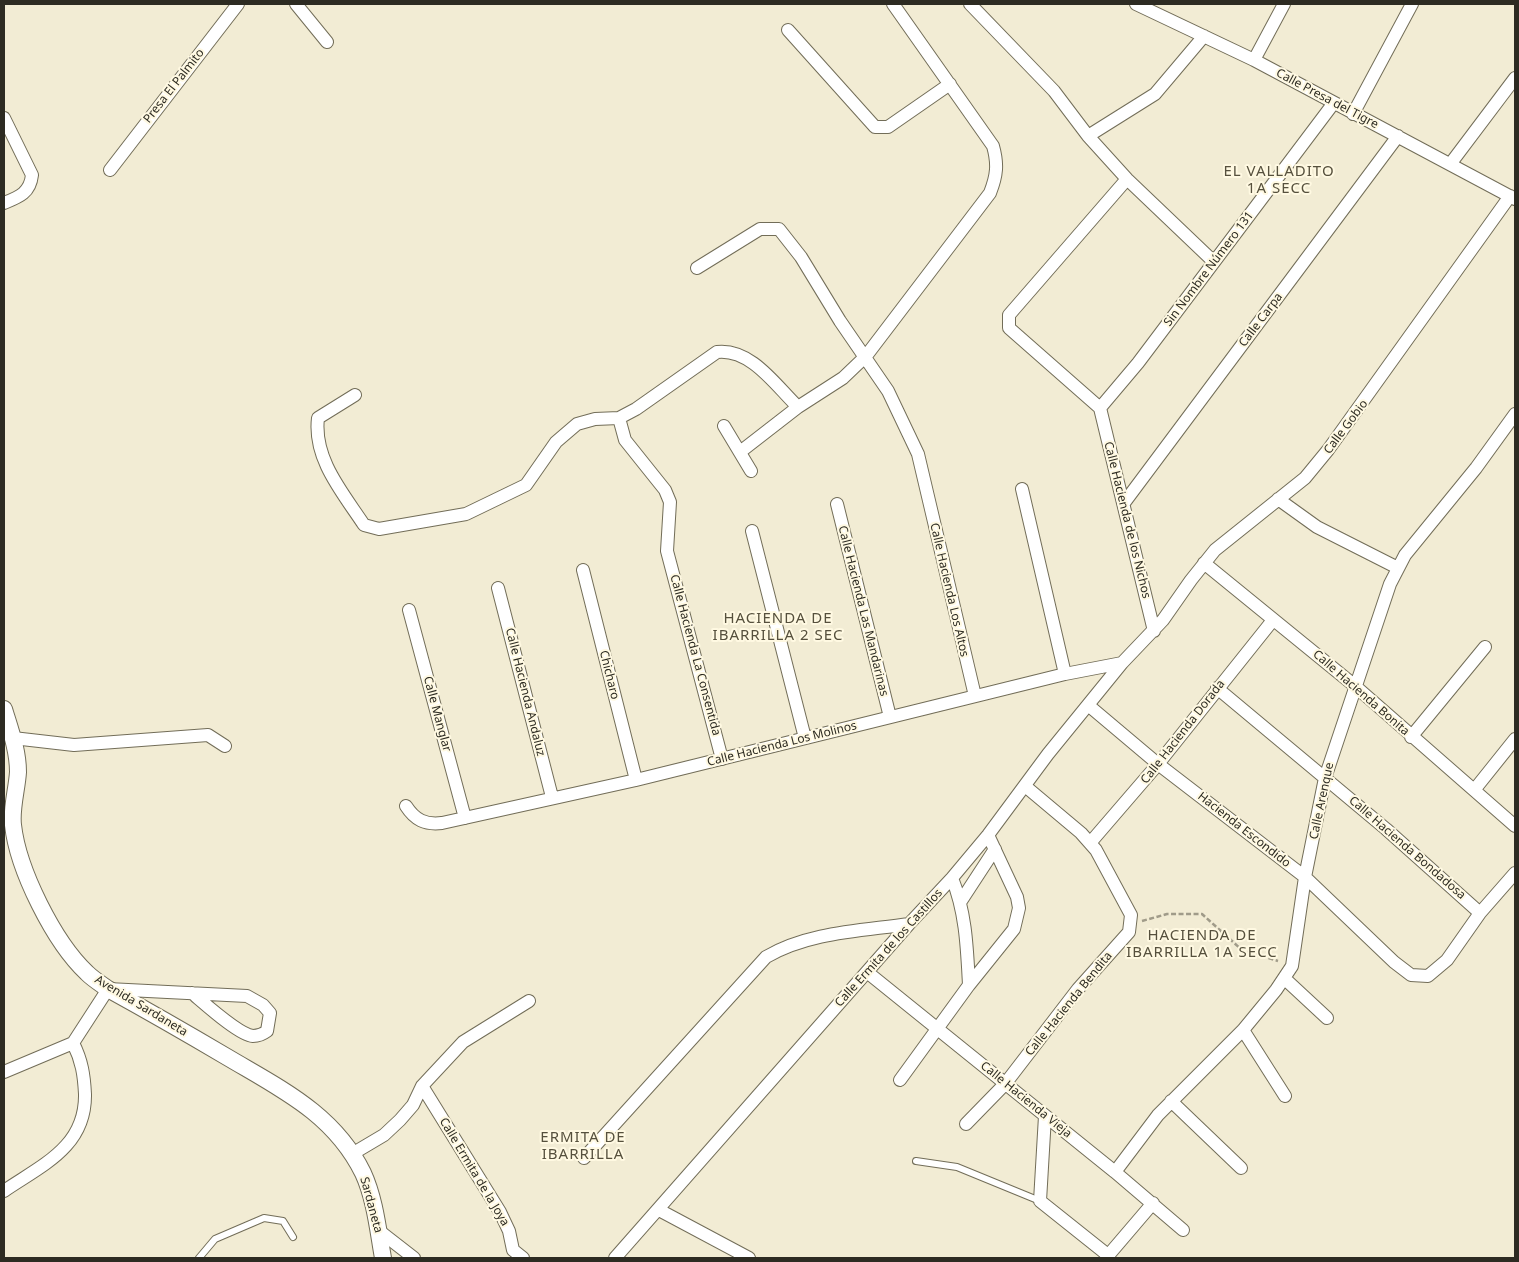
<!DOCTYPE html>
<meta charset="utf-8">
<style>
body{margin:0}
#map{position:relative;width:1519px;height:1262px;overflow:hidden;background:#f2ecd4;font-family:"Noto Sans",sans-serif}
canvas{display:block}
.frame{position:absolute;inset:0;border:5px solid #2d2b22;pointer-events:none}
</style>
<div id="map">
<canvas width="1519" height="1262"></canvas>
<div class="frame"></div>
</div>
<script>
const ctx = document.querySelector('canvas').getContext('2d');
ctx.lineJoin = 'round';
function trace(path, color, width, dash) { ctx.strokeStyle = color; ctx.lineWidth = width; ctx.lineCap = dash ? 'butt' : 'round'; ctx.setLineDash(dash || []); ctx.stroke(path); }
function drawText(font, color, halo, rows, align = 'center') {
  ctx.font = font + ' "Noto Sans",sans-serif'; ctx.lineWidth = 4; ctx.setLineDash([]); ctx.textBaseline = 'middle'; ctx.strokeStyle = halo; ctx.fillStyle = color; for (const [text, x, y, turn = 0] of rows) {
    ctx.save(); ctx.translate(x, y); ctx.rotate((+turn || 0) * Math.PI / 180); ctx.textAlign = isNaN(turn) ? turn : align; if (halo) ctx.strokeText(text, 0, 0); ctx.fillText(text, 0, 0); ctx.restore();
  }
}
const lane = new Path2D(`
 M916,1161L957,1167L1040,1201
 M199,1258L215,1239L264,1218L283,1221L293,1237`);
const street = new Path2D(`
 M296,4L327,42
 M970,4L1054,91L1088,136L1127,179L1214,262
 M1136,4L1254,60L1515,199
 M788,30L875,127H888L950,84
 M1254,60L1284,4
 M1353,114L1412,4
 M4,118L32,175C30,193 19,197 4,203
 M1088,136L1155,94L1204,36
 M1451,163L1515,78
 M110,170L238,4
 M1127,179L1009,315V328L1100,408L1154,631
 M697,268L760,229H779L801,257L840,321L888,391L918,454L975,696
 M355,395L318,418C313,459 343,493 364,525L379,529L466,514L526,485L556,442L577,424L595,419L619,418
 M1100,408L1138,363L1333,104
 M724,426L751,471
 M740,452L798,407L843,378L866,356L990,193C997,175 998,164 993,146L893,4
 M1022,489L1065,674
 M1278,499L1317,527L1398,568
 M1124,503L1398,136
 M837,504L890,717
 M752,531L805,738
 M1204,563L1355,686L1515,826
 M583,570L636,780
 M498,588L552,797
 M409,610L465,818
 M1217,688L1386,829L1480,913
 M1088,705L1158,764L1305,877L1394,962L1411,975L1428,976L1447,960L1480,913L1515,873
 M1411,737L1485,647
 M13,738L74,745L208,735L225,746
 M722,759L667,551L670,502L665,490L625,440L619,418L636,409L717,352C751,348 776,386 798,407
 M1475,789L1515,739
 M406,806C415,820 425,825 442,823L636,780L1065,674L1122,663
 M1090,843L1158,764L1273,620
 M952,878C966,913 967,948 969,985
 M961,901L995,849
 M867,972L1115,1172L1183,1230
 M1285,979L1327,1018
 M1243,1030L1285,1096
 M4,1072L73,1043L108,989L247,996L263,1005L270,1013L267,1031C263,1034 259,1036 253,1036C239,1035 204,1003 192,993
 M900,1080L969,985L1014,929L1019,908L1017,897L988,835
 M422,1086L500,1212L509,1231L513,1250L523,1258
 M1171,1101L1241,1168
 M1045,1116L1040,1201L1109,1256
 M966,1124L1005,1084L1078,989L1129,932L1131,915L1096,850L1081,833L1025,786
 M352,1154L384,1135L400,1120L413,1105L422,1086L463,1042L529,1001
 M584,1158L766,957C809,932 861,931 909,924
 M1115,1172L1158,1115L1243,1030L1276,990L1292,966L1305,877L1325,778L1390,584L1405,555L1476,468L1515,414
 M4,1191C42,1165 86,1147 85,1094C84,1075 82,1061 73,1043
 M659,1210L749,1258
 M378,1230L414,1258
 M615,1258L909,924L952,878L988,835L1048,754L1122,663L1163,620L1191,580L1215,550L1305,478L1328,450L1510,196
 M1106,1258L1153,1203`);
const secondary = new Path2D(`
 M4,709C10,729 18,750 18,772C17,789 11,808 13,825C18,870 54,942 87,973C93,979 101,984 108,989C148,1011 188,1034 227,1057C281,1089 334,1114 363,1173C375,1199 378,1230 383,1258`);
trace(lane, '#726d58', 8);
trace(street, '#726d58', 14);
trace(secondary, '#726d58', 18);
trace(new Path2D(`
 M1142,921L1167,914H1202L1242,950L1278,961`), '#a09b89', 2.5, [5, 2.5]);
trace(lane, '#fff', 6);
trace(street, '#fff', 12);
trace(secondary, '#fff', 16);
drawText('12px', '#2d2b22', '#fff9e2', [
 ["Presa El Palmito",174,86,-52],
 ["Calle Presa del Tigre",1327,99,28],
 ["Sin Nombre Número 131",1209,269,-53],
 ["Calle Carpa",1261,320,-53],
 ["Calle Gobio",1346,427,-53],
 ["Calle Hacienda de los Nichos",1127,520,76],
 ["Calle Hacienda Los Altos",949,590,77],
 ["Calle Hacienda Las Mandarinas",863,611,76],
 ["Calle Hacienda La Consentida",695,655,75],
 ["Chicharo",609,675,76],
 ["Calle Hacienda Andaluz",525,692,76],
 ["Calle Hacienda Bonita",1361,693,41],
 ["Calle Manglar",437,714,75],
 ["Calle Hacienda Dorada",1183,732,-52],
 ["Calle Hacienda Los Molinos",782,744,-14],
 ["Calle Arenque",1322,801,-78],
 ["Hacienda Escondido",1244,830,38],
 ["Calle Hacienda Bondadosa",1407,848,41],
 ["Calle Ermita de los Castillos",889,948,-48],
 ["Calle Hacienda Bendita",1069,1004,-51],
 ["Avenida Sardaneta",141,1006,31],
 ["Calle Hacienda Vieja",1026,1100,39],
 ["Calle Ermita de la Joya",474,1172,59],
 ["Sardaneta",371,1205,75]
]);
ctx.letterSpacing = '1px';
drawText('15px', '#56503d', '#fff9e2', [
 ["EL VALLADITO",1279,172],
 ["1A SECC",1279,189],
 ["HACIENDA DE",778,619],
 ["IBARRILLA 2 SEC",778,636],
 ["HACIENDA DE",1202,936],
 ["IBARRILLA 1A SECC",1202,953],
 ["ERMITA DE",583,1138],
 ["IBARRILLA",583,1155]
]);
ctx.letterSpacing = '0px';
</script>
